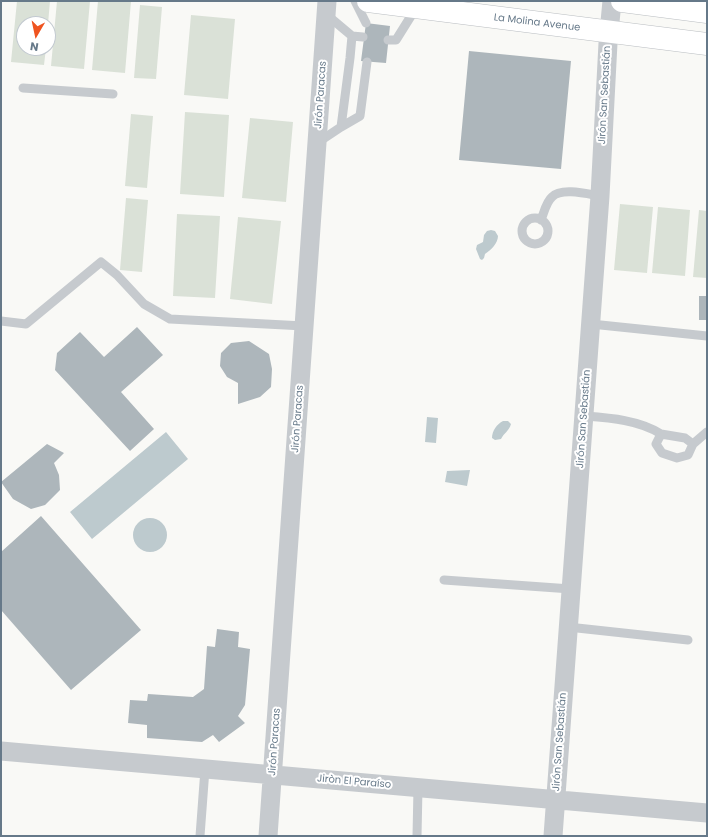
<!DOCTYPE html>
<meta charset="utf-8">
<style>
body{margin:0}
#map{position:relative;width:708px;height:837px;overflow:hidden;background:#f9f9f6;font-family:Poppins,sans-serif}
canvas{display:block}
.frame{position:absolute;inset:0;border:2px solid #667989;pointer-events:none}
.north{position:absolute;left:16px;top:16px;width:40px;height:40px;box-sizing:border-box;background:#fff;border:1px solid #c2c9d0;border-radius:50%;rotate:189deg;font-size:11px;font-weight:700;line-height:16px;text-align:center;color:#667989}
.north::after{content:'';display:block;margin:auto;width:14px;height:18px;background:#ef5420;clip-path:polygon(50% 0,100% 100%,50% 72%,0 100%)}
</style>
<div id="map">
<canvas width="708" height="837"></canvas>
<div class="frame"></div>
<div class="north">N</div>
</div>
<script>
const ctx = document.querySelector('canvas').getContext('2d');
ctx.lineJoin = 'round';
function fillPath(path, color) { ctx.fillStyle = color; ctx.fill(path, 'evenodd'); }
function trace(path, color, width, dash) { ctx.strokeStyle = color; ctx.lineWidth = width; ctx.lineCap = dash ? 'butt' : 'round'; ctx.setLineDash(dash || []); ctx.stroke(path); }
function drawText(font, color, halo, rows, align = 'center') {
  ctx.font = font + ' Poppins,sans-serif'; ctx.lineWidth = 4; ctx.setLineDash([]); ctx.textBaseline = 'middle'; ctx.strokeStyle = halo; ctx.fillStyle = color; for (const [text, x, y, turn = 0] of rows) {
    ctx.save(); ctx.translate(x, y); ctx.rotate((+turn || 0) * Math.PI / 180); ctx.textAlign = isNaN(turn) ? turn : align; if (halo) ctx.strokeText(text, 0, 0); ctx.fillText(text, 0, 0); ctx.restore();
  }
}
fillPath(new Path2D(`
 M17,1H50L48,24H24V48H46L44,65L11,62Z
 M57,1H90L84,69L51,66Z
 M98,1H131L125,73L92,70Z
 M140,5L162,7L156,79L134,78Z
 M191,15L235,19L228,99L184,95Z
 M185,112L229,115L224,197L180,194Z
 M131,114L153,116L147,188L125,186Z
 M250,118L293,122L286,202L242,198Z
 M126,198L148,200L142,272L120,270Z
 M620,204L653,207L647,273L614,270Z
 M658,207L690,210L685,276L652,273Z
 M699,210L707,211V278L693,277Z
 M177,214L220,216L215,298L173,296Z
 M238,217L281,221L272,304L230,299Z`), '#dae1d7');
fillPath(new Path2D(`
 M491,230L495,231L498,236C498,243 491,250 485,254L484,258L482,260L480,259L476,249L477,245L483,242L484,235L487,231Z
 M427,417L438,418L436,443L425,442Z
 M503,421H508L511,424C509,431 504,433 501,439L495,440L492,438C492,431 497,424 503,421Z
 M166,432L188,459L92,539L70,512Z
 M470,470L467,486L445,482L447,471Z
 M133 535a17 17 0 1 1 34 0a17 17 0 1 1-34 0Z`), '#bdcace');
fillPath(new Path2D(`
 M366,23L390,26L386,63L361,61Z
 M469,51L571,61L561,169L459,160Z
 M699,296H707V320H699Z
 M137,327L163,355L121,392L154,429L130,451L55,370L57,353L80,332L104,357Z
 M249,341L269,354L272,369L271,387L260,397L238,404V383L227,377L220,366L221,353L231,343Z
 M47,444L64,453L54,463L59,475L60,490L45,505L31,509L13,499L1,482Z
 M41,516L141,630L71,690L1,610V552Z
 M217,629L239,632L238,647L250,649L245,705L238,716L245,723L219,742L213,735L202,742L147,738V725L128,723L130,700L147,701L148,694L193,697L204,689L207,646L215,647Z`), '#adb6bb');
const primary = new Path2D(`
 M368,1L707,44
 M622,1L707,12`);
trace(primary, '#b9bdc1', 23);
trace(new Path2D(`
 M355,1L366,23
 M327,15L352,36
 M388,40H396L416,8
 M23,88L113,94
 M341,127L360,116L367,62
 M317,143L341,127L350,58L352,36L363,37
 M522 231a13 13 0 1 1 26 0a13 13 0 1 1-26 0Z
 M541,220C544,213 546,202 552,197C561,187 588,194 600,196
 M1,321L26,324L101,262L117,275L144,304L170,319L304,326
 M591,324L707,336
 M584,416C610,418 639,420 661,434
 M693,444L685,438L661,434L656,444L662,453L677,458L688,455L693,444L707,432
 M444,580L571,589
 M568,627L688,640
 M200,836L205,769
 M417,836L418,788`), '#c6cace', 9);
trace(new Path2D(`
 M1,751L707,813
 M268,836L327,1
 M553,836L600,196L608,43L612,1`), '#c6cace', 19);
trace(primary, '#fff', 22);
drawText('10px', '#667989', '#fff', [
 ["La Molina Avenue",537,23,7],
 ["Jirón Paracas",321,95,-86],
 ["Jirón San Sebastián",605,95,-87],
 ["Jirón Paracas",298,419,-86],
 ["Jirón San Sebastián",584,419,-86],
 ["Jirón Paracas",275,742,-86],
 ["Jirón San Sebastián",560,742,-86],
 ["Jiròn El Paraíso",354,782,5]
]);
</script>
